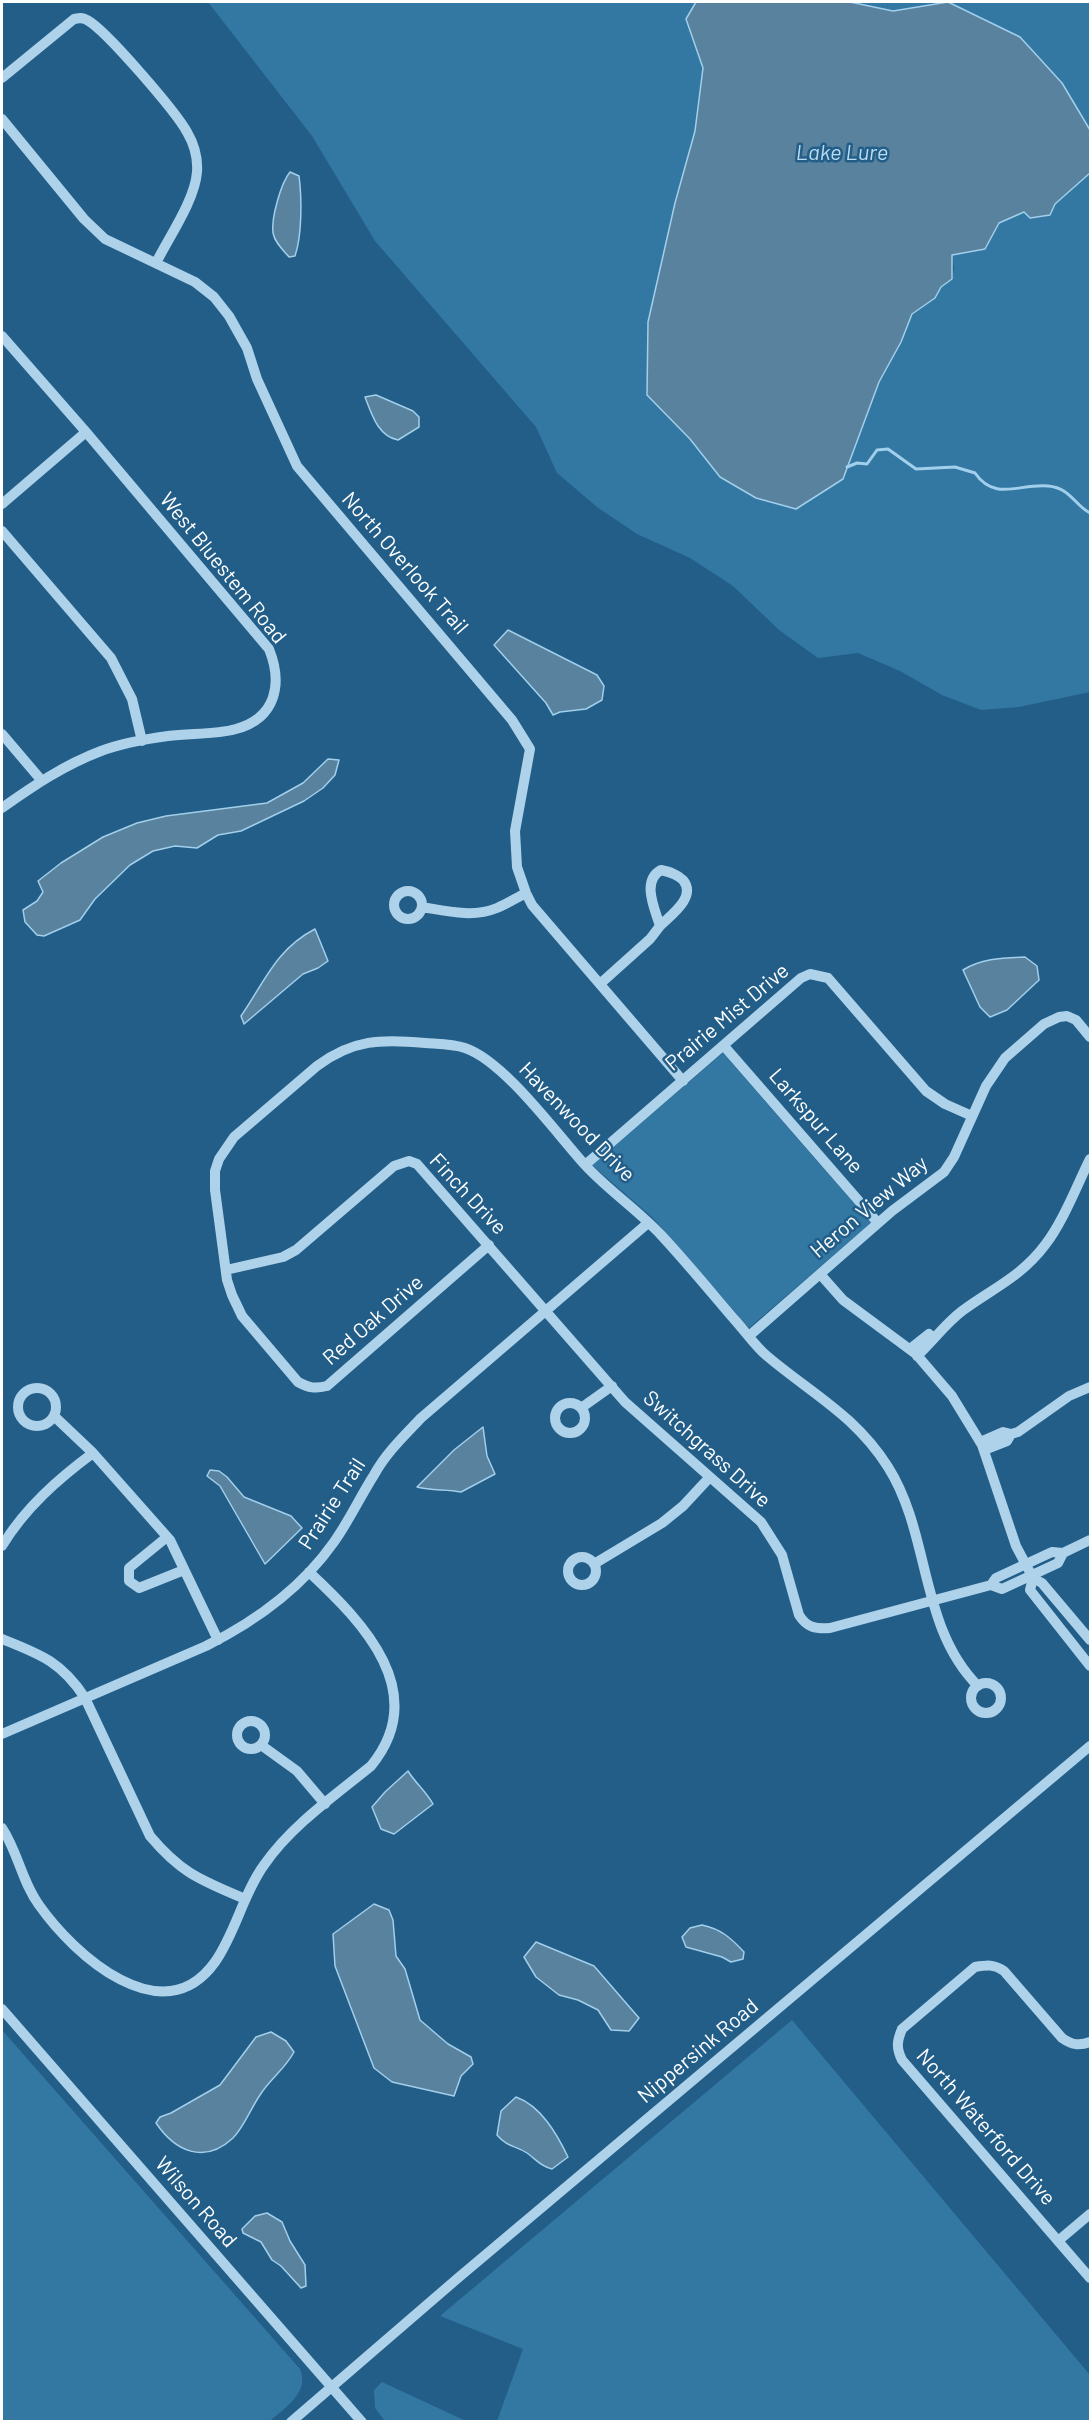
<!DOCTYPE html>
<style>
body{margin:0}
#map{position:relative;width:1092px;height:2423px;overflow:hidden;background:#225e88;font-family:Barlow,sans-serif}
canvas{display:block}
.frame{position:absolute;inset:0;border:3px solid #fff;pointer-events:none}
</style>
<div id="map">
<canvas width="1092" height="2423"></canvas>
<div class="frame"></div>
</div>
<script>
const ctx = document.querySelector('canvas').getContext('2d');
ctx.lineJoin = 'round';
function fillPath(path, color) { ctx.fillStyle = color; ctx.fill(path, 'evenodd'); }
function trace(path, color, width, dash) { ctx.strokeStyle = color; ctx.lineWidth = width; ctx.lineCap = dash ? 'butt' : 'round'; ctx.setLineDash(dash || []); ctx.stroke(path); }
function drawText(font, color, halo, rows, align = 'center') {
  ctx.font = font + ' Barlow,sans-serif'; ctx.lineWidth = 5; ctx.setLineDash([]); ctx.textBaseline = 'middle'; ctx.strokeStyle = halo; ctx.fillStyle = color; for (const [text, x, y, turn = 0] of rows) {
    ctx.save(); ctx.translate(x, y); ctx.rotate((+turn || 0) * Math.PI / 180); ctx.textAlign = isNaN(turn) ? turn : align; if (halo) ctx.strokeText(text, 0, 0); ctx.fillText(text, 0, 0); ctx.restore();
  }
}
fillPath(new Path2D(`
 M208,2H696L686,20L703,68L695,131L675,203L648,322L690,439L720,477L843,478L879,382L901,342L912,314L935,298L941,287L952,279L954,269L952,255L984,249L999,223L1024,212L1030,218L1055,204L1090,173V692L1019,707L981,710L942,695L900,671L858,653L818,658L779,630L733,586L690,558L637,534L597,507L557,473L536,427L375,241L312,136Z
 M850,2H1090V130L1062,83L948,2L893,11Z
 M723,1053L871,1223L749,1328L653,1218L592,1165Z
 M792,2020L1090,2375V2421H497L523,2349L440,2316Z
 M2,2030L300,2369C310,2392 285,2408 270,2421H2Z
 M382,2382L466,2421H385L375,2408L374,2390Z`), '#3377a3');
const water = new Path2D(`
 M696,2H850L893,11L948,2L1020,37L1062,83L1090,130V173L1055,204L1050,215L1030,218L1024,212L999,223L985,249L952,255V279L941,287L935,298L912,314L901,342L879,382L843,479L796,509L756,498L720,477L690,439L647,395L648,322L675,203L695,131L703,68L686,19Z
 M290,172L299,176C302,198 302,236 295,256L289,257C283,250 275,243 273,233C271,218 281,183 290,172Z
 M376,395L413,411L419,417V427L398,440C378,436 372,415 365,397Z
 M508,630L597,675L604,686L602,700L586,709L560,712L553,715L546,703L494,645Z
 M328,759L339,760L335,775L323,788L304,801L241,831L218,835L197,848L175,846L153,851L130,865L95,899L80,920L44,936L37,935L25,922L23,910L37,901L43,892L38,881L61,863L103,837L137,823L166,816L267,803L303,783Z
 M315,929L328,961L318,968L303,974L244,1024L241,1016C264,983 276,949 315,929Z
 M1025,957L1037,966L1039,980L1007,1010L990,1017L980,1007L963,970C982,958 1004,958 1025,957Z
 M483,1427L487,1456L495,1474L461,1492C446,1489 432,1491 417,1487L454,1450Z
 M210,1470L219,1471L227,1477L244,1497L291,1516L302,1528L265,1564L220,1486L207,1476Z
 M408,1771C416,1784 425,1790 433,1804L394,1834L381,1829L372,1807L385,1792Z
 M374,1904L389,1910L393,1920L396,1956L405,1969L420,2020L448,2044L471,2057L473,2064L461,2076L454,2096L392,2082L374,2068L335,1966L333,1934Z
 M702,1925C721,1929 731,1938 744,1952L743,1959L731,1962L722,1957L686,1947L682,1937L690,1928Z
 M536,1942L594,1966L639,2018L629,2031L611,2030L598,2010L578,2000L559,1995L536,1977L524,1957Z
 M271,2032L286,2041L294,2052C285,2069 270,2079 260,2095C251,2108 244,2127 233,2138C204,2165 175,2151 156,2123L160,2117L171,2113L220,2085L256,2037Z
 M516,2097C541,2106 557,2134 568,2157L552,2169C540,2166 537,2160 527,2153C515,2145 508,2148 497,2135L501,2111Z
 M267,2213L282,2222L290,2241L305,2265L306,2286L301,2288L281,2266L272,2260L261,2242L243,2233L242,2229L255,2216Z`);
fillPath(water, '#58829e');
trace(water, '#a2cfeb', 1.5);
trace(new Path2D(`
 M847,467L857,463L867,464L877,450L888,449L916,469L955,467L975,473C995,502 1020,483 1048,486C1071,488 1074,505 1090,513`), '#a2cfeb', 3);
trace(new Path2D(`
 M2,78L74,19C79,18 82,17 87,20C106,30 176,112 187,132C194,144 198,158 197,172C195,200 169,237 156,263
 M2,119L84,219L105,239L195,282L214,297L229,316L247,348L257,379L297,466L512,720L530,749L515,831L517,867L526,893L532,905L683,1081
 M2,336L86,432L269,649C283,684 276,718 236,729C215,735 190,733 168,736C146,739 122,743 101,751C64,765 33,786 2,808
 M2,504L86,432
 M2,531L111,658L132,699L142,741
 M2,734L42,781
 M661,870C670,872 677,874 683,880C697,897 671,915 660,926C655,909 641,881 661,870Z
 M394 905a14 14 0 1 1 28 0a14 14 0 1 1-28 0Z
 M422,907C446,911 473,918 497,908C507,904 516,898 526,893
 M601,983L650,939L660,926
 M724,1046L878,1223
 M585,1165L801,978L810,974L828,978L926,1091L945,1104L972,1116
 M489,1245L327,1386C315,1389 309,1388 298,1382L242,1316L232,1295L227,1280L215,1190V1171L219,1159L234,1137L317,1066C353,1039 382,1039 425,1043C438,1044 453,1044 465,1048C504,1061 556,1133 585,1165C609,1191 638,1210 662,1236C687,1263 710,1291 734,1319C745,1331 755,1346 767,1356C812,1394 855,1415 888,1467C931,1535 919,1627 978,1686
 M226,1270L283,1257L296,1250L394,1166L409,1161L417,1164L625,1402L761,1522L782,1555L799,1615C807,1628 816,1629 830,1628L991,1585
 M820,1274L843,1300L916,1354L952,1396L982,1445L1016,1546L1033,1578
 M749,1336L892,1211L944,1172L954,1157L986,1086L1005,1058L1044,1024L1059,1017L1067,1016L1076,1020L1090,1037
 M910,1349L929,1334L933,1337
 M917,1356C933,1341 945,1324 962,1311C993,1288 1021,1277 1045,1245C1063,1222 1077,1185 1090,1159
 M18 1407a19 19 0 1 1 38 0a19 19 0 1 1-38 0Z
 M555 1418a15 15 0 1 1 30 0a15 15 0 1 1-30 0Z
 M581,1408L612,1386
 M54,1416L93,1453L170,1540L218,1640
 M980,1442L1003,1432L1011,1434L1018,1432L1069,1396L1090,1387
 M984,1450L1007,1441L1011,1434
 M167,1537L129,1568V1581L139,1588L184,1570
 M2,1546C25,1508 58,1479 93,1453
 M568 1571a14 14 0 1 1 28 0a14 14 0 1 1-28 0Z
 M594,1564L662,1523L683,1506L709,1478
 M1033,1578L1030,1590L1090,1666
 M1033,1578L1042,1583L1090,1640
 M991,1585L1002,1589L1058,1563L1063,1553L1090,1540
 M991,1585L996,1578L1052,1552L1063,1553
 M2,1639C40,1654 62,1662 85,1698L150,1836C182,1874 201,1880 245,1899
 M971 1698a15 15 0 1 1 30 0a15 15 0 1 1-30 0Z
 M237 1735a14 14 0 1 1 28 0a14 14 0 1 1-28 0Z
 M2,1734L206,1646C256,1621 301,1589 334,1542C349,1521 360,1497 374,1475C386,1453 404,1436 421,1418L648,1223
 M261,1745L297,1771L325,1804
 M2,1828C18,1852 22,1882 39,1905C74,1955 163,2035 215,1962C236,1932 243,1894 264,1865C291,1826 334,1796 371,1766C431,1693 364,1623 309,1572
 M2,2009L362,2422
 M1090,2042C1079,2046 1072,2045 1062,2038L1004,1971C994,1964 987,1965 975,1967L902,2029C897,2041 896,2048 902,2060L1090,2278
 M1058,2241L1090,2214
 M291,2422L458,2278L1090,1746`), '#aed2ea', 10);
drawText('21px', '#fff', '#225e88', [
 ["North Overlook Trail",405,563,49],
 ["West Bluestem Road",223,568,51],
 ["Prairie Mist Drive",727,1017,-40],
 ["Larkspur Lane",816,1121,49],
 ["Havenwood Drive",577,1122,46],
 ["Finch Drive",468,1194,47],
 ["Heron View Way",869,1207,-40],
 ["Red Oak Drive",373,1320,-41],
 ["Switchgrass Drive",707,1449,42],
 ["Prairie Trail",332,1504,-57],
 ["Nippersink Road",698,2051,-40],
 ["North Waterford Drive",986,2127,49],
 ["Wilson Road",196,2202,49]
]);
drawText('italic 22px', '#b9dbf1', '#225e88', [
 ["Lake Lure",842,153]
]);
</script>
